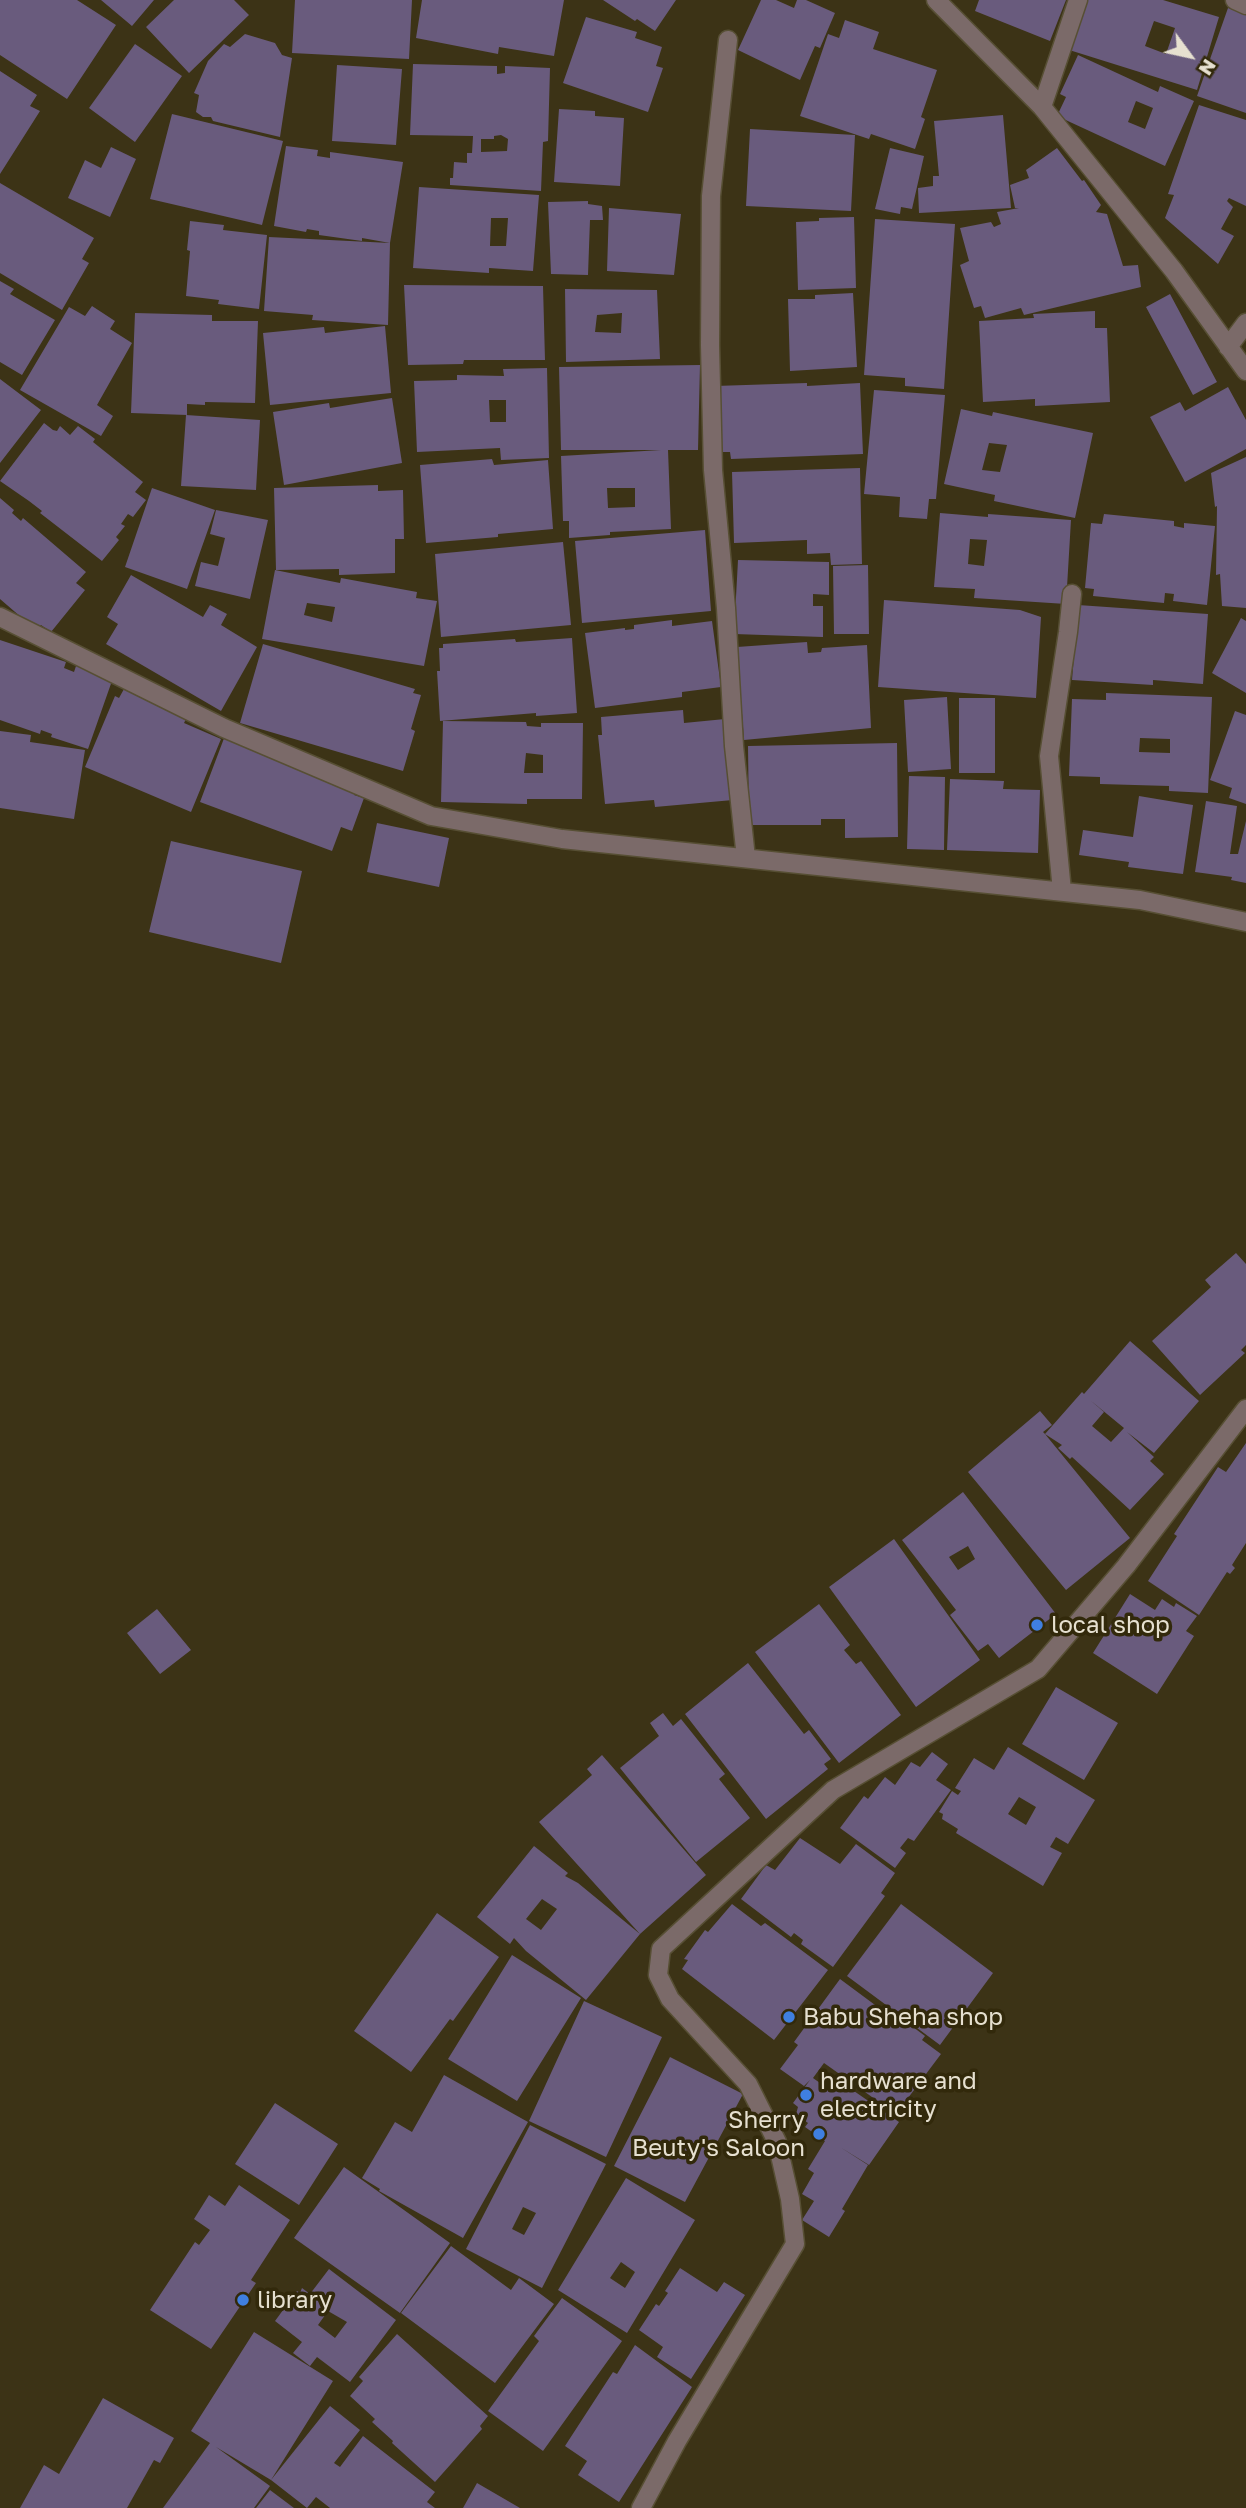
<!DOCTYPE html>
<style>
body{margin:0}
#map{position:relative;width:1246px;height:2508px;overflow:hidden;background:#3c3316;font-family:"Golos Text",sans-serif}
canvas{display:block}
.north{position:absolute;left:1155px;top:21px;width:70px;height:70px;-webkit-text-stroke:5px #32290b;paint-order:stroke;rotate:123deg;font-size:19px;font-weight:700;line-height:28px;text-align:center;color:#e6e0d0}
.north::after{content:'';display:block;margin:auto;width:24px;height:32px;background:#e6e0d0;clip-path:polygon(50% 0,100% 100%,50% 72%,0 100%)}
</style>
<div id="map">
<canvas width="1246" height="2508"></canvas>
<div class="north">N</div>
</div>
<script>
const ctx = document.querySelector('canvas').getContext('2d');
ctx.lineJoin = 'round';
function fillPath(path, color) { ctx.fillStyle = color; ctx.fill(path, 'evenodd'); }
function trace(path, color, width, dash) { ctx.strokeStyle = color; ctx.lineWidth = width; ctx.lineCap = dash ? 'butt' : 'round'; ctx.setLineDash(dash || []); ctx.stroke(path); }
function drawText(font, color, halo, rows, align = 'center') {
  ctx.font = font + ' "Golos Text",sans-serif'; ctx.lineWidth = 7; ctx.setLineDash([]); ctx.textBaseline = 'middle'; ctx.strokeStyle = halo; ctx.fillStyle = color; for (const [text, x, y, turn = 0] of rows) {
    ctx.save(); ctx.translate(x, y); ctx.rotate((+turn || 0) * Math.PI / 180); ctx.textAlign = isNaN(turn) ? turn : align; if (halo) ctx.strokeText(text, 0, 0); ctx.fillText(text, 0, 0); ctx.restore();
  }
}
fillPath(new Path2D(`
 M0,0H77L116,25L67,99L0,55Z
 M101,0H154L132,26Z
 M174,0H234L249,15L189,73L146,27Z
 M295,0H412L409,59L292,53Z
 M422,0H564L554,56L499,47L498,54L416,38Z
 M603,0H676L655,31L637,19L635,21Z
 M761,0H776L794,8L797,0H806L835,13L820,48L815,46L800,80L738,50Z
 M979,0H1066L1050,41L975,11Z
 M1082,0H1163L1219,17L1197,90L1066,49ZM1154,21L1175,28L1166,54L1145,46Z
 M1228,8L1246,14V113L1197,96Z
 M586,17L637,32L635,38L662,47L656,66L663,68L648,112L563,83Z
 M845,20L879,32L873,49L937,70L921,117L925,119L915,149L871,134L869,139L800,116L828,34L839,38Z
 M245,34L275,43L282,55L292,58L280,137L213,121L211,117H203L196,112L199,95L194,93L208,61L224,44L230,47Z
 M135,44L182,76L135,142L89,108Z
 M1078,55L1158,92L1160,86L1194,101L1165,166L1057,116L1066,97L1060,94ZM1136,101L1153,108L1145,129L1128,122Z
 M413,64L497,66V74L505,73V66L550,68L548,141L543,142L541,191L450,185V178H453L454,162L467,163V153H472L473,136L410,135ZM501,135L508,139L507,151L481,152V139H494V136Z
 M337,65L402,69L396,145L332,141Z
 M0,71L37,95L30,106L40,111L0,174Z
 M1199,105L1246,120V206L1229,198L1227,201L1233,207L1221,229L1234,236L1218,264L1165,218L1174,195L1168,194Z
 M559,109L595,111V116L624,118L620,186L554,182Z
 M172,114L283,141L262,225L150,199Z
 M1003,115L1011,208L919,213L918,188L933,186V176H939L934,121Z
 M750,129L855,135L851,211L746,206Z
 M286,146L318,150L317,156L330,158V152L403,162L390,243L362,238V241L319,235V231L307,229L306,232L274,226Z
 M111,147L136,159L110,217L68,198L85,160L101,168Z
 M890,148L924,156L912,209L901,207L900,214L875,209Z
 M1057,148L1082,181L1084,180L1101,205L1096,212L1107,214L1123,266L1138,265L1141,287L1024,315L1021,308L985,318L981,306L974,308L960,265L969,261L960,228L991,222L994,227L1001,224L997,212L1019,208H1015L1010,185L1029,178L1026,170Z
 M0,183L94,238L82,259L89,263L62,310L0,273Z
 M419,187L539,195L533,271L489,268V273L413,268ZM491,218H508L506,246H490Z
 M588,201V204L602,206L603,220H590L588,275L551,274L548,202Z
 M609,208L681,214L674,275L607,271Z
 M854,217L856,288L798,290L796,222L819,221V218Z
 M875,219L955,224L944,389L905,386V378L864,375Z
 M190,221L224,225L223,230L267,235L259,309L218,304L219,300L186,296L190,251L187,250Z
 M269,237L390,243L388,325L312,320L313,315L264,311Z
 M0,281L14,289L10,294L55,320L22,375L0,362Z
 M404,285L543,286L545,360H464L463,364L408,365Z
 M565,289L657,290L660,359L566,362ZM622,313L621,333L595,332L597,315Z
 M853,293L857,367L790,371L788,299H815V295Z
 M1170,294L1217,382L1193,395L1146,307Z
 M92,306L115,321L110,329L132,343L97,405L113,416L101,436L20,390L69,307L85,316Z
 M1095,311V328H1107L1110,402L1035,406V399L983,402L979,321L1034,318L1033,314Z
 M135,313L212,315V321H258L255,403L205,402V405L187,404V415L131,413Z
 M385,326L391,393L270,405L263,333L324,327L325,333Z
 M700,365L698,450H668L671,529L610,532V535L569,538V521H563L561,456L661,450H561L559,367ZM607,488H635V507L608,508Z
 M547,368L549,458L501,460L500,448L417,452L414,381L457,380V375L504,376L503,369ZM489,400H506V422H490Z
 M0,379L41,410L0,463Z
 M807,383V386L860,383L863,454L731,459L730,452H719L715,386Z
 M1228,387L1246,420V449L1185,482L1150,417L1180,402L1185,411Z
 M874,390L945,395L936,499H929L927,519L899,517L900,497L864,494Z
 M392,398L402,463L284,485L273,412L329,403L330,408Z
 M961,409L992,416L993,412L1093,433L1075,518L994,501L995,495L944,484ZM989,443L1007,445L1000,472L982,470Z
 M186,415L260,420L256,490L181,486Z
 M44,423L53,430L57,431L60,426L70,435L78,426L95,439L93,442L143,482L135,492L146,500L133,517L128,514L121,524L125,526L116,537L119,540L102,561L40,513L42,511L29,501L0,481Z
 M1246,457V608L1222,606L1220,574L1216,575L1217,506L1215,507L1211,473Z
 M492,459L494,465L548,460L553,529L498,534V537L426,543L420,465Z
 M860,468L862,564L831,565L830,553L807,554V540L734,543L732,472Z
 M378,485V491L403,490L404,539H395V573L339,575V569L276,570L274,488Z
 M152,488L215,510L187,589L125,567Z
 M0,498L14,510L12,513L21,521L23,518L86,572L76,583L85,590L51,632L41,625L36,630L0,599Z
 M216,510L268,520L250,599L195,586L201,562L218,566L225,538L210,534Z
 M940,513L988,517V514L1071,520L1066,604L974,598L975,589L934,587ZM970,539L987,540L984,566L968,564Z
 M1104,514L1174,521V526L1184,528V523L1215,526L1207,605L1173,601L1174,594L1165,593L1164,603L1093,596L1094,589L1085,588L1091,523L1102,524Z
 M705,530L711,611L582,623L575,541Z
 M563,542L571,625L441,637L435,554Z
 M738,560L829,562V595L813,594V606H823V637L734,634Z
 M868,565L869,634H834L833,566Z
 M275,570L340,583L341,578L417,592L416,598L437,601L424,666L262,639ZM307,603L335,607L332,622L304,615Z
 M131,575L203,617L210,605L227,614L221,625L257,647L221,711L106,644L118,624L107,617Z
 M884,600L1020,610L1041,617L1036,698L878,687Z
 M1078,605L1208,614L1203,684L1153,680V685L1072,680Z
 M1241,618L1246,621V693L1212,673Z
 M672,620V626L712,621L721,687L682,692V697L595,708L585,633L625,628V630L634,629V625Z
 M572,638L577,713L536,716V713L440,721L437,671H440L439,648H443V644L515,639L516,642Z
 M0,640L66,662L64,668L74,672L76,666L113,678L88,749L51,737L52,734L41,730L40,734L0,720Z
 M807,642L808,653L821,652L822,648L867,645L871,728L744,740L737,647Z
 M263,644L415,689L413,693L421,695L411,729L415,731L403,771L240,723Z
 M124,689L188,715L184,723L221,739L191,812L85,767L115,696L119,698Z
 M1106,693L1212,697L1208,793L1169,791V786L1100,784V777L1069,776L1072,699L1106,700ZM1140,738L1170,739V753L1139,752Z
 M947,697L951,769L908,772L904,700Z
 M959,698H995V773H959Z
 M683,710L684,723L725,719L733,800L655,807L654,800L605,804L598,735H602L601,717Z
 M1235,711L1246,715V804L1229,798L1232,788L1210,780Z
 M443,721L526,722L527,726L541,727V723H583L582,799H527V804L441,802ZM526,753L543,755V773H524Z
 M0,731L31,735L30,742L85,750L74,819L0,808Z
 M226,733L356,791L354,795L364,798L352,831L341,827L332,851L200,802Z
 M897,743L898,837L845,838V819H821V825H749L748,746Z
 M909,776L945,777L944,850L907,849Z
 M950,779L1004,781L1003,789L1040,790L1038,853L947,850Z
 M1139,796L1193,805L1183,874L1128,867L1129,862L1079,855L1083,830L1133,837Z
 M1206,801L1237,806L1230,854H1238L1246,821V883L1231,880L1232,877L1195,872Z
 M377,823L449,838L439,887L367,872Z
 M171,841L302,871L281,963L149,932Z
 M1236,1253L1246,1264V1345L1241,1350L1245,1353L1200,1395L1152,1341L1211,1287L1205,1280Z
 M1130,1341L1199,1401L1154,1453L1127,1432L1154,1457L1150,1461L1164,1474L1130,1510L1072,1457L1070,1459L1058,1448L1062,1445L1045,1434L1130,1538L1066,1590L968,1472L1040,1411L1052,1425L1043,1432L1045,1434L1082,1392L1084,1394ZM1090,1400L1124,1428L1111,1442L1092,1426L1104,1412Z
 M1246,1443V1543L1232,1565L1235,1568L1230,1574L1227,1572L1199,1615L1148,1581L1177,1536L1174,1534L1218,1467L1226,1472Z
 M963,1492L1056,1614L999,1658L988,1644L978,1651L950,1615L956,1610L902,1540ZM968,1546L975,1559L958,1570L949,1557Z
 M894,1539L980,1660L916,1707L829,1587Z
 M1130,1594L1155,1610L1162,1599L1174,1607L1176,1603L1197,1616L1186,1631L1194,1636L1157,1694L1093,1653Z
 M819,1604L850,1645L844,1650L856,1664L861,1661L901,1715L839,1763L755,1652Z
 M157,1609L191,1650L160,1674L127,1633Z
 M748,1663L804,1734L809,1730L831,1759L824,1764L828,1769L766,1819L685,1714Z
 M1056,1687L1118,1723L1084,1780L1022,1744Z
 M663,1713L673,1726L681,1719L725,1774L719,1779L750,1818L696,1862L620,1768L659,1736L650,1723Z
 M1008,1747L1095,1800L1068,1844L1056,1837L1050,1847L1062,1853L1043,1886L956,1833L958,1829L942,1819L943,1814L939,1812L952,1791L958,1795L961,1791L955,1788L974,1758L994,1770ZM1019,1797L1036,1807L1026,1825L1008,1814Z
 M932,1752L948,1764L936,1780L951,1790L914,1841L908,1838L900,1848L906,1853L895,1868L840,1828L864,1796L868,1799L885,1777L895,1785L911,1762L920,1767Z
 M602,1755L706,1875L640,1934L539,1822L592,1775L587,1769Z
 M800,1838L840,1864L856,1844L895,1873L881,1893L885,1896L833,1967L801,1944L803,1940L794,1933L791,1937L741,1899L766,1865L775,1870Z
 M534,1846L568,1873L565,1876L578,1883L640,1934L586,2000L526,1951L514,1938L510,1944L477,1917ZM542,1899L557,1909L541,1930L526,1919Z
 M732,1904L761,1926L765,1923L828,1970L774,2040L682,1969L688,1960L684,1959L705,1930L708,1932Z
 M901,1904L993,1973L940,2045L847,1976Z
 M437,1913L499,1957L453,2021L450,2019L411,2072L354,2031Z
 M512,1955L581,1998L517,2101L448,2059Z
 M840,1979L898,2022L901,2018L925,2036L922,2040L941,2054L896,2114L824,2063L813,2078L827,2088L835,2078L899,2122L869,2165L840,2147L868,2165L842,2209L845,2211L829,2237L802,2220L814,2201L802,2194L814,2173L808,2169L825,2141L805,2127L808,2123L796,2114L798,2107L793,2103L810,2080L804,2086L780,2069L798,2045L794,2042Z
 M584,2001L662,2037L606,2157L529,2121Z
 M670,2057L743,2094L685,2202L614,2166Z
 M444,2075L528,2122L463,2238L379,2191L380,2189L362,2178L395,2122L412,2132Z
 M275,2103L338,2144L299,2205L235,2164Z
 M530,2125L606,2164L542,2288L466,2249ZM523,2207L536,2213L524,2235L512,2229Z
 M344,2167L450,2243L400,2313L294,2238Z
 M626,2178L695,2220L627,2333L558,2290ZM621,2262L635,2272L625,2288L610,2278Z
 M239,2185L290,2220L251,2280L256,2283L211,2349L150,2310L195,2242L199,2245L210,2230L194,2219L209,2195L225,2206Z
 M451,2246L511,2290L519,2278L554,2304L495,2383L401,2313Z
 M680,2268L717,2292L724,2282L745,2295L691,2379L657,2357L663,2347L639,2330L656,2304L659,2306L668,2293L665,2291Z
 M329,2269L396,2320L350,2382L317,2357L310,2366L293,2353L302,2342L275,2321L297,2291L300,2293L302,2288L310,2294ZM328,2311L347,2322L335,2338L318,2325Z
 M562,2298L622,2341L543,2451L488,2411L539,2341L534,2336Z
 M254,2332L333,2381L271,2480L216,2447L270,2486L254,2508H163L210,2443L191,2431Z
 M397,2334L488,2416L480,2426L482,2429L435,2482L392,2443L393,2441L372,2422L375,2419L350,2396L363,2381L359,2377Z
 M635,2345L692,2387L619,2502L578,2475L587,2461L565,2446L613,2372L617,2374Z
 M103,2398L174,2438L160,2463L154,2460L127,2508H20L44,2465L59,2474Z
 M330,2406L360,2430L334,2463L340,2467L363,2436L435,2492L427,2502L435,2508H330L316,2497L307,2508L271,2480Z
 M477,2483L520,2508H463Z
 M270,2490L294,2508H256Z`), '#695b7d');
const minor = new Path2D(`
 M936,0L1042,107L1174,271L1246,371
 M1235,0L1246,5
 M728,40L711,196L710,345L713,470L726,608L734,746L746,858
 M1042,107L1078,0
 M1228,347L1246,323
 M0,617L224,728L431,816L562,839L1140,900L1246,922
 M1062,891L1049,756L1068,632L1072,594
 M641,2508L677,2441L795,2244L790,2199L777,2142L748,2084L670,1999L658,1975L661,1949L833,1790L1038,1669L1126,1566L1246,1409`);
trace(minor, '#574f34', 21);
trace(minor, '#7b6a69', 18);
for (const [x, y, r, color] of [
 [1037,1625,7,"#3f7fe0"],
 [789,2017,7,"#3f7fe0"],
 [806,2095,7,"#3f7fe0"],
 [819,2134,7,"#3f7fe0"],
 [243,2300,7,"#3f7fe0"]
]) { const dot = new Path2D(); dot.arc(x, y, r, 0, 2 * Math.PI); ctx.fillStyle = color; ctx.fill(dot); trace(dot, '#32290b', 2.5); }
drawText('24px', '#e6e0d0', '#32290b', [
 ["local shop",1051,1625],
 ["Babu Sheha shop",803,2017],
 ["hardware and",820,2081],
 ["electricity",820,2109],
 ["Sherry",805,2120,"right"],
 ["Beuty's Saloon",805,2148,"right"],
 ["library",257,2300]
], 'left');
</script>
